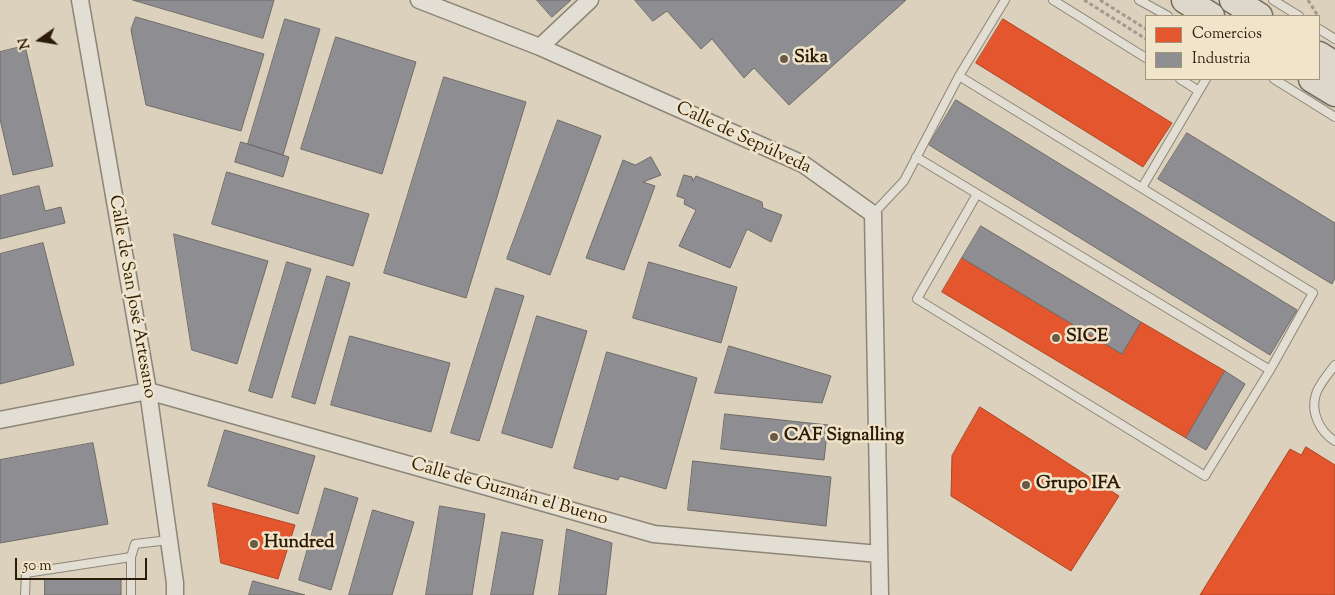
<!DOCTYPE html>
<meta charset="utf-8">
<style>
body{margin:0}
#map{position:relative;width:1335px;height:595px;overflow:hidden;background:#dbd1bc;font-family:"Sorts Mill Goudy",serif}
canvas{display:block}
.legend{position:absolute;left:1145px;top:15px;width:175px;height:65px;box-sizing:border-box;background:#f0e4cb;border:1px solid #a2947c;margin:0;padding:6px 9px;list-style:none;font-size:15px;color:#2c1b06}
.legend li{display:flex;align-items:center;gap:10px;height:25px}
.legend b{width:25px;border:1px solid #a2947c}
.north{position:absolute;left:15px;top:15px;width:50px;height:50px;-webkit-text-stroke:4px #f0e4cb;paint-order:stroke;rotate:257deg;font-size:14px;font-weight:700;line-height:20px;text-align:center;color:#2c1b06}
.north::after{content:'';display:block;margin:auto;width:18px;height:22px;background:#2c1b06;clip-path:polygon(50% 0,100% 100%,50% 72%,0 100%)}
.scale{position:absolute;left:15px;top:558px;width:132px;height:22px;box-sizing:border-box;border:2px solid #2c1b06;border-top:0;padding-left:6px;font-size:15px;line-height:18px;white-space:nowrap;color:#2c1b06;-webkit-text-stroke:4px #f0e4cb;paint-order:stroke}
</style>
<div id="map">
<canvas width="1335" height="595"></canvas>
<ul class="legend">
<li><b style="height:14px;background:#e4572e"></b>Comercios</li>
<li><b style="height:14px;background:#8d8d92"></b>Industria</li>
</ul>
<div class="north">N</div>
<div class="scale">50 m</div>
</div>
<script>
const ctx = document.querySelector('canvas').getContext('2d');
ctx.lineJoin = 'round';
function fillPath(path, color) { ctx.fillStyle = color; ctx.fill(path, 'evenodd'); }
function trace(path, color, width, dash) { ctx.strokeStyle = color; ctx.lineWidth = width; ctx.lineCap = dash ? 'butt' : 'round'; ctx.setLineDash(dash || []); ctx.stroke(path); }
function drawText(font, color, halo, rows, align = 'center') {
  ctx.font = font + ' "Sorts Mill Goudy",serif'; ctx.lineWidth = 5; ctx.setLineDash([]); ctx.textBaseline = 'middle'; ctx.strokeStyle = halo; ctx.fillStyle = color; for (const [text, x, y, turn = 0] of rows) {
    ctx.save(); ctx.translate(x, y); ctx.rotate((+turn || 0) * Math.PI / 180); ctx.textAlign = isNaN(turn) ? turn : align; if (halo) ctx.strokeText(text, 0, 0); ctx.fillText(text, 0, 0); ctx.restore();
  }
}
const shops = new Path2D(`
 M1003,19L1172,123L1143,167L976,63Z
 M962,258L1122,354L1141,322L1225,371L1186,438L942,292Z
 M980,407L1119,496L1071,571L951,496L952,456Z
 M1306,447L1335,465V595H1200L1290,449L1301,455Z
 M213,503L295,525L278,579L221,563Z`);
fillPath(shops, '#e4572e');
trace(shops, '#ad4522', 1);
const industry = new Path2D(`
 M133,0H274L263,38Z
 M537,0H571L552,17Z
 M635,0H906L789,105L754,68L744,78L712,39L701,49L667,11L653,21Z
 M136,17L264,54L241,131L146,105L131,30Z
 M285,19L320,29L283,155L248,144Z
 M336,37L416,62L382,174L301,149Z
 M25,46L53,166L13,175L0,119V52Z
 M444,77L526,102L466,298L384,273Z
 M956,100L1297,310L1270,355L929,145Z
 M558,120L601,136L550,275L507,259Z
 M1187,133L1335,223V278L1332,284L1158,179Z
 M241,142L289,157L283,177L235,162Z
 M651,157L661,175L643,182L655,186L624,270L586,258L623,160L635,165Z
 M227,172L369,214L353,266L212,224Z
 M684,175L692,177L693,181L696,176L762,202L763,208L782,215L771,242L747,229L730,268L679,246L696,210L684,204L685,199L677,196Z
 M39,186L45,211L61,207L65,223L0,239V196Z
 M981,226L1141,322L1122,354L962,258Z
 M174,234L268,261L237,364L192,350Z
 M43,243L74,365L0,384V254Z
 M287,262L311,269L272,398L249,391Z
 M649,262L737,287L721,343L633,318Z
 M327,276L350,283L315,404L292,397Z
 M496,288L524,296L479,441L451,433Z
 M537,316L587,331L552,448L502,433Z
 M350,336L450,363L431,432L331,405Z
 M729,346L831,376L822,403L715,393Z
 M607,352L697,378L666,489L620,476L618,480L574,468Z
 M1225,371L1245,384L1206,450L1186,438Z
 M725,414L828,425L824,460L721,449Z
 M225,430L315,456L298,514L208,486Z
 M93,443L108,524L0,543V460Z
 M693,461L831,477L826,526L688,510Z
 M325,488L358,498L331,590L299,580Z
 M440,506L485,514L472,595H426Z
 M373,510L414,522L392,595H349Z
 M567,529L612,543L606,595H559Z
 M502,532L543,540L533,595H491Z
 M45,579H121V595H45Z
 M253,581L305,595H249Z`);
fillPath(industry, '#8d8d92');
trace(industry, '#706b68', 1);
const service = new Path2D(`
 M1053,0L1146,58
 M1139,0L1168,16
 M1273,0L1299,16
 M1319,29L1335,39
 M1180,79L1199,91
 M1274,79L1335,117
 M916,157L1270,370L1313,293L959,76
 M1143,186L1206,79
 M977,194L917,299L1205,476L1270,370
 M873,214L904,181L959,76L1005,0
 M1335,365C1329,373 1319,384 1316,394C1310,412 1320,432 1335,441
 M131,557L135,544L169,540
 M25,595L26,573L131,557V595`);
const minor = new Path2D(`
 M80,0L148,391L175,583V595
 M419,0L540,47L803,164L873,214L880,595
 M540,47L590,0
 M0,420L148,391L654,534L879,554`);
const trunk = new Path2D(`
 M1185,0L1211,16
 M1233,0L1259,16
 M1319,55L1335,65
 M1312,79L1335,93`);
trace(service, '#8d8577', 10);
trace(minor, '#8d8577', 19);
trace(trunk, '#746c5e', 29);
trace(new Path2D(`
 M1084,0L1146,39
 M1100,0L1146,29
 M1308,0L1318,16`), '#a09b90', 3, [4, 2.5]);
trace(service, '#e3ded3', 8);
trace(minor, '#e3ded3', 16);
trace(trunk, '#ded8cc', 26);
for (const [x, y, r, color] of [
 [784,59,5,"#695b46"],
 [1056,338,5,"#695b46"],
 [774,437,5,"#695b46"],
 [1026,485,5,"#695b46"],
 [254,544,5,"#695b46"]
]) { const dot = new Path2D(); dot.arc(x, y, r, 0, 2 * Math.PI); ctx.fillStyle = color; ctx.fill(dot); trace(dot, '#f0e4cb', 2); }
drawText('bold 18px', '#2c1b06', '#f0e4cb', [
 ["Sika",794,59],
 ["SICE",1066,338],
 ["CAF Signalling",784,437],
 ["Grupo IFA",1036,485],
 ["Hundred",264,544]
], 'left');
drawText('18px', '#2c1b06', '#f0e4cb', [
 ["Calle de Sepúlveda",743,139,25],
 ["Calle de San José Artesano",131,297,80],
 ["Calle de Guzmán el Bueno",509,493,16]
]);
</script>
